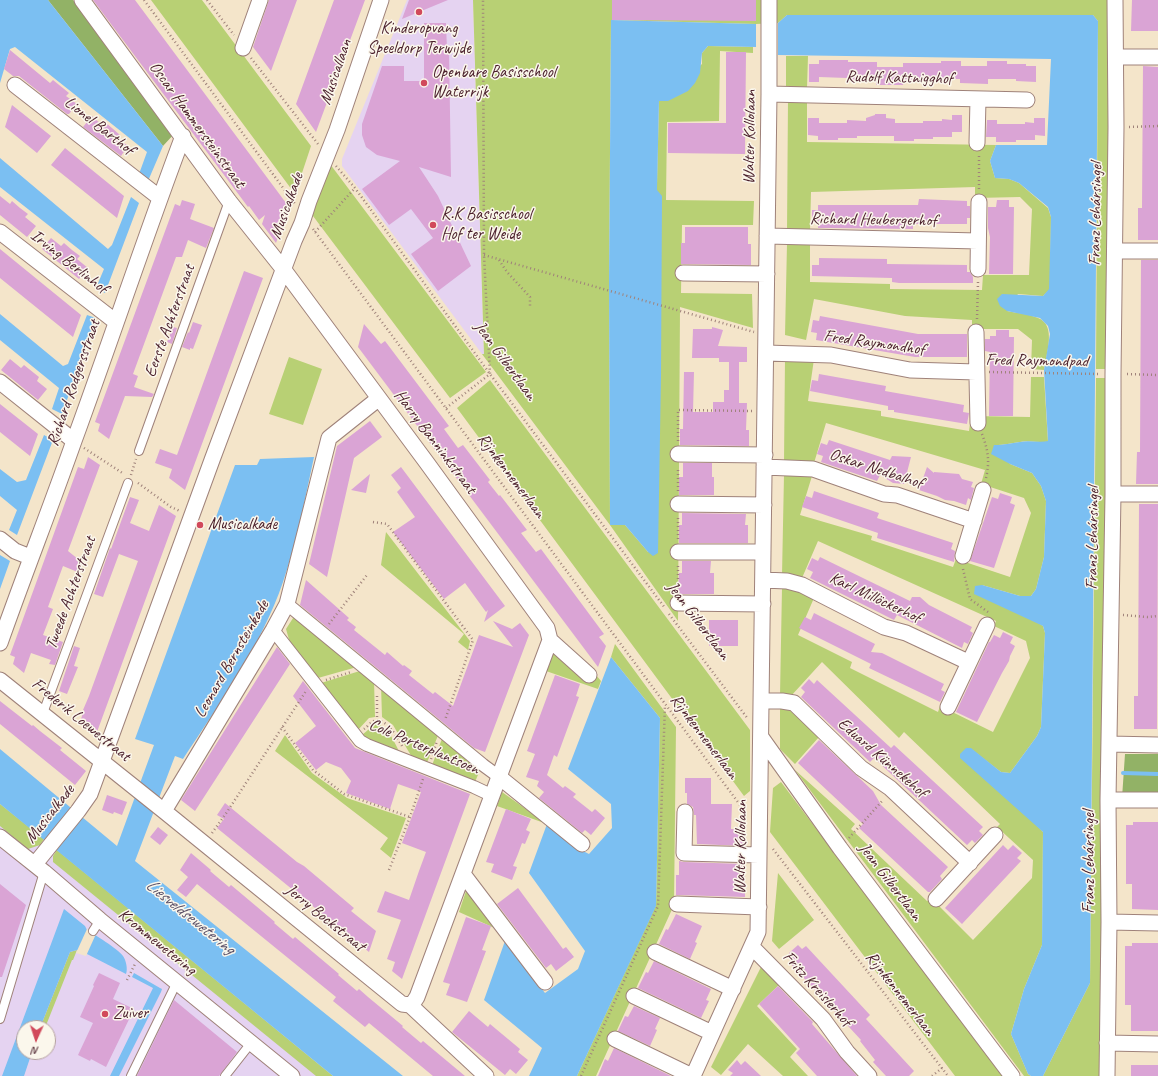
<!DOCTYPE html>
<meta charset="utf-8">
<style>
body{margin:0}
#map{position:relative;width:1158px;height:1076px;overflow:hidden;background:#f4e5ca;font-family:Caveat,sans-serif}
canvas{display:block}
.north{position:absolute;left:16px;top:1020px;width:40px;height:40px;box-sizing:border-box;background:#fbf7ec;border:1px solid #b4a19f;border-radius:50%;rotate:183deg;font-size:11px;font-weight:700;line-height:16px;text-align:center;color:#4a1f2b}
.north::after{content:'';display:block;margin:auto;width:14px;height:18px;background:#d1495b;clip-path:polygon(50% 0,100% 100%,50% 72%,0 100%)}
</style>
<div id="map">
<canvas width="1158" height="1076"></canvas>
<div class="north">N</div>
</div>
<script>
const ctx = document.querySelector('canvas').getContext('2d');
ctx.lineJoin = 'round';
function fillPath(path, color) { ctx.fillStyle = color; ctx.fill(path, 'evenodd'); }
function trace(path, color, width, dash) { ctx.strokeStyle = color; ctx.lineWidth = width; ctx.lineCap = dash ? 'butt' : 'round'; ctx.setLineDash(dash || []); ctx.stroke(path); }
function drawText(font, color, halo, rows, align = 'center') {
  ctx.font = font + ' Caveat,sans-serif'; ctx.lineWidth = 3; ctx.setLineDash([]); ctx.textBaseline = 'middle'; ctx.strokeStyle = halo; ctx.fillStyle = color; for (const [text, x, y, turn = 0] of rows) {
    ctx.save(); ctx.translate(x, y); ctx.rotate((+turn || 0) * Math.PI / 180); ctx.textAlign = isNaN(turn) ? turn : align; if (halo) ctx.strokeText(text, 0, 0); ctx.fillText(text, 0, 0); ctx.restore();
  }
}
fillPath(new Path2D(`
 M407,0H473L484,354H482L342,166V159Z
 M0,811L328,1076H0ZM24,1028H48V1052H24Z`), '#e5d3f1');
fillPath(new Path2D(`
 M151,0H202L311,146L295,194Z
 M473,0H1112L1109,369H1096L1098,21L1093,15H787L778,23L756,24L611,20L609,284L610,525H625L648,552L659,101L702,64V53L708,46L753,47V53L720,51L719,121L667,122L666,200L754,201L753,225H682L681,293L752,294L753,328L680,307L678,621L610,525L482,354H484Z
 M786,56H808L807,88H786Z
 M788,100H807V142L996,145L990,161L995,178L1009,179L1019,183L1048,208L1051,217L1050,289L1043,296L1018,294L1007,311C1017,313 1029,314 1038,318C1057,325 1046,355 1044,370L1031,369L1032,340L1018,329H972V320L905,316L814,299L806,340L785,335L787,244H810V282L890,284V289L982,290L983,275H1029L1032,209L1020,197L975,198V187L811,192L810,231H787Z
 M330,164L486,372L450,398L310,212Z
 M289,357L322,369L303,425L269,414Z
 M785,359H814L808,401L881,411V416L969,431L971,416L1030,417L1031,377H1044L1048,442C1039,443 1027,440 1020,442C1010,443 1005,445 995,445L1010,464L1032,473L1041,486L1046,501L1044,557L1036,589L1031,596H1020L982,585L1043,626L1045,633L1041,727L1037,736L1010,773L1001,772L971,749L1043,832L1042,945L1024,989L1011,1034L1028,1074L1031,1076H1024L795,770L855,824L851,829L927,901L931,898L973,940L1032,878L1033,860L997,827L1000,824L904,732L899,738L822,662L791,696L780,695L782,588L795,589L814,598L798,635L852,662L850,668L938,712L940,706L993,732L1030,658L1026,641L994,626L996,621L818,541L802,578L782,575L784,475L812,476L800,515L872,536L871,540L953,567L956,559L1010,577L1031,513L1024,498L981,484L985,470L826,423L814,463L784,462Z
 M1096,378H1109L1101,1076H1043L1090,983Z
 M490,380L750,730V791L744,796L457,408Z
 M386,532L470,641L468,650L458,642L464,634L381,565Z
 M295,615L357,667L318,678L298,658L292,650L286,629Z
 M615,644L676,727L674,905L596,1076H577L656,905L660,718L611,657Z
 M554,648L585,662L601,681L598,689L546,671Z
 M363,670L374,680L375,717L369,718L357,731L321,683Z
 M381,685L439,733L426,765L413,759L393,725L382,717Z
 M780,707L791,708L819,737L795,764L780,749Z
 M375,724C388,724 395,744 401,755L366,741L362,735Z
 M285,735L312,773L347,798L406,818L391,858L380,849L388,838L275,751Z
 M443,736L481,768L474,784L431,768Z
 M781,782L1002,1076H955L770,832L773,788Z
 M502,792L547,824L497,806Z
 M0,804L44,839L40,845L28,849L0,826Z
 M57,850L333,1076H316L53,862V856Z
 M778,873L814,920L779,949L772,941Z
 M470,890L501,931L459,912L466,891Z
 M77,950L73,960H72L45,1028H40L70,952Z
 M763,963L782,982L757,1006L797,1049L790,1057L808,1076H783L748,1044L721,1075L711,1067Z`), '#b8d074');
fillPath(new Path2D(`
 M48,0H73L174,134L163,146Z
 M1125,754H1158V798H1122Z`), '#92b266');
fillPath(new Path2D(`
 M0,0H48L163,146L148,181L139,174L147,152L15,47L10,49L0,83Z
 M787,15H1093L1098,21L1090,983L1043,1076H1031L1028,1074L1011,1034L1024,989L1042,945L1043,832L960,758V754L966,748H971L1001,772L1010,773L1037,736L1041,727L1045,633L1043,626L974,594L975,586L982,585L1020,596H1031L1036,589L1044,557L1046,501L1041,486L1032,473L1010,464L991,454L994,445C1005,445 1010,443 1020,442C1029,440 1039,443 1048,441L1044,370L1050,334L1048,326L1040,318L1007,311L1000,306L997,299L1002,294L1043,296L1049,289L1051,217L1048,207L1019,183L1009,179L995,178L990,161L996,145H1047L1051,59L778,55V23Z
 M611,20L756,24V47L708,46L702,53L700,73L695,83L688,91L668,101H659L657,190L662,196L661,375L658,553L653,556L648,552L625,525H610L609,284Z
 M0,158L108,249L112,245L131,197L139,203L105,293L96,288L104,269L0,187Z
 M0,314L63,366L68,364L87,315L96,318L62,414L52,409L59,388L0,340Z
 M44,435L53,440L17,535L9,530L17,510L0,496V469L17,482L26,480Z
 M314,457C305,499 297,541 283,582C261,646 220,703 183,759L175,756L135,861L403,1076H333L0,804V749L117,846L154,745L135,739L235,465H257L260,459Z
 M0,555L10,561L0,589Z
 M611,657L660,718L656,906L577,1076H529L542,1048L484,1000L505,941L545,993L578,969L585,951L529,873L547,824L585,852L589,854L612,828L611,804L568,769Z
 M64,909L85,926L87,930C94,934 118,949 123,956C126,960 128,969 126,974L87,954L77,950L70,952L40,1028H24V1052H32L24,1076H2Z
 M134,973L160,988L162,989L161,992L119,1076H110L153,988L132,977Z`), '#7bbff2');
fillPath(new Path2D(`
 M87,929L96,934L86,956L76,953Z`), '#f4e5ca');
trace(new Path2D(`
 M1123,773L1158,774`), '#7bbff2', 4);
fillPath(new Path2D(`
 M93,0H135L289,207L276,243L262,224L265,215L259,220L249,206L248,207Z
 M269,0H297L271,71L253,47Z
 M334,0H365L316,132L296,104Z
 M409,0H448L402,19Z
 M612,0H756V21L612,20Z
 M1132,0H1158V31H1131Z
 M424,23H446L447,50L449,49L451,177L419,167L438,196L471,266L438,291L411,254L433,238L411,209L389,225L362,189L400,161L377,155L366,147L362,135V124L382,66H404V81H424Z
 M10,50L50,83L53,80L69,93L66,96L77,104L69,114H67L19,76H13L4,69Z
 M726,52H746L745,154L668,153V123H726Z
 M819,60H848V62H877V67H903V63H941V61H961V66H987V61H1007V64H1026V66H1036V82L1016,81V79H988V84L960,83V79H932V81L904,80L903,85H876V80H847V78L819,77V82H809V64H819Z
 M1143,66L1158,67V240H1138V208H1142Z
 M12,105L51,136L37,153L5,127Z
 M875,114H886V118L895,119V123H923V121H942V119L952,120V115H962V132H952V137H933V139H914V141H894V136H857V138H838V140H818V136L808,135V118H819V123H847V120L866,121V118L875,115Z
 M92,116L102,125L105,122L120,135L118,138L128,146L121,156L83,127Z
 M1034,118H1045V136L1035,135V140H1016V142H996V137H986L987,120H997V124H1025V122L1034,123Z
 M65,148L124,196L117,218L51,165Z
 M0,196L10,204L12,201L20,208L28,214L25,217L36,226L27,237L0,215Z
 M919,199L967,201V206H970V218H967V224H913V229L830,228H818V222H812V210H818V205H918Z
 M182,200L195,204L190,219L214,228L206,248L188,240L182,257H176L133,374L138,376L134,387L154,394L152,397L125,396L109,439L98,431L100,424L95,422L175,204L180,206Z
 M997,200H1009V207H1014L1013,274H989L990,237L988,228V207H996Z
 M685,227H748V244H751V265L681,264V243H685Z
 M51,238L61,246L64,243L72,250L80,256L77,259L88,268L79,279L42,249Z
 M0,249L81,315L73,337L0,278Z
 M819,258L887,259V264L967,265V272H970L973,277V283H899L892,282V278L812,276V265H819Z
 M1141,260H1158V484H1136L1137,452H1140Z
 M244,271L263,278L185,490L169,478L172,469L155,463L160,449L177,455Z
 M820,316L918,334H967V357H915L816,340L817,333L811,332L813,320L819,321Z
 M193,322L202,325L193,349L190,348V350L182,347L188,332L189,333Z
 M364,324L381,344L385,341L449,426L444,429L458,448L463,445L490,480L488,482L499,496L500,495L527,530L521,533L536,552L541,549L604,634L599,637L606,646L598,667L358,347Z
 M173,327L177,328L172,344L167,342Z
 M712,327L723,330L718,346L747,347V362H739V403H747L746,430H749V446L680,445V429H683L684,372H694L693,412H713V402H724V390H729V362H719V358H692L693,329H712Z
 M996,330H1009V337H1014L1013,416H989L990,352L985,351V339H990V336H996Z
 M10,359L21,368L24,365L39,377L37,381L47,389L38,400L1,370Z
 M819,374L886,386L885,391L964,405L963,412L969,413L967,424L894,412V410H888V406L810,391L812,380L818,381Z
 M0,404L38,434L30,456L0,432Z
 M370,421L382,437L354,458L327,577L309,564L337,446Z
 M829,440L890,460L892,456L911,457L904,484L893,483L880,475L877,481L821,462L823,456L817,454L821,443L827,445Z
 M88,457L100,465L68,551L83,563L80,573L63,566L48,607L53,609L43,635L63,642L55,665L49,664L51,660L31,653L24,673L13,664L15,657L10,655L78,467L84,469Z
 M683,463H712V477H714V495H679V477H683Z
 M401,467L505,606L484,622L488,610L486,612L465,583L444,599L393,532L415,517L397,492L401,488L391,475Z
 M927,467L934,473V472L959,474L962,479L973,482L971,487L974,488L971,500L968,498L966,505L954,501L945,500L937,496L919,490Z
 M370,474L366,493L351,490Z
 M814,491L879,513L877,518L953,543L951,549L955,551L954,562L877,538L878,533L802,507L806,496L812,498Z
 M1000,493L1012,497L1010,503L1015,505L994,568L970,561L992,497L998,499Z
 M130,497L139,500L130,523L149,531L159,505L176,516L97,732L81,719L84,710H83L89,696L138,561L119,554L103,597L94,594L110,548L111,549Z
 M1139,504H1158L1157,729H1134V696H1138Z
 M682,513L746,514L745,525H748V543H679V525H682Z
 M820,557L910,601L912,597H920L929,605L972,627L970,631L973,633L968,644L964,642L962,648L897,615L894,620L810,578L813,572L807,569L812,558L818,561Z
 M682,561H711L710,573H714V594H678L679,573H682Z
 M306,580L349,618L347,620L356,627L354,630L385,655L387,652L403,666L404,665L412,671L409,675L433,694L435,692L453,706L479,635L513,647L493,621L512,629L520,623L529,635L485,752L474,748L300,605Z
 M814,613L875,644L871,652L882,653L944,684L941,690L945,692L940,702L869,668L871,664L799,628L805,617L811,620Z
 M709,620H738V646H709Z
 M1003,632L1013,637L1010,643L1015,646L1010,656L1009,661L1002,673L977,722L956,712L989,642H990L994,635L1000,638Z
 M74,646L80,648L74,666L78,667L67,694L59,691Z
 M277,647L290,664L195,811L181,800Z
 M555,675L580,684L576,696L579,697L557,757L554,755L547,775L563,788L565,786L576,794L573,797L592,812L595,809L605,818L591,835L585,830L582,833L539,798L544,792L537,786L539,781L526,777L535,754L527,751Z
 M809,679L814,684L817,680L891,748L894,745L983,827L979,831L983,835L975,843L972,840L967,845L874,758L870,762L801,697L805,692L801,688Z
 M303,681L355,748L470,794L402,979L392,971L395,962L387,959L401,920L377,912L385,891L409,900L419,871L426,852L402,843L421,792L398,784L390,809L346,793L351,781L341,768L326,762L316,770L295,743L316,726L293,696Z
 M0,701L32,726L33,725L40,731L62,748L60,750L86,771L75,785L0,724Z
 M819,740L873,791L881,805L948,867L940,876L942,879L930,892H928L859,828L863,824L798,763Z
 M685,778H711V804H732L731,829H744V846L697,844L696,815H694L693,807L687,804V793H685Z
 M107,795L127,802L122,815L114,812L113,814L102,810Z
 M225,803L297,862L304,866L354,908L351,911L376,931L369,952L217,828L224,819L217,815Z
 M506,809L531,819L526,830L530,832L525,844L522,843L518,854L513,866L517,867L512,880L491,872L494,864L486,862Z
 M1133,822H1158V910L1132,909V884H1126V825H1133Z
 M158,827L168,835L160,845L150,837Z
 M1003,845L1008,850L1013,845L1022,853L1017,858L1021,861L962,924L945,908Z
 M191,853L211,870L210,871L229,887L231,885L275,922L274,923L293,939L295,937L339,974L338,975L357,991L359,989L368,997L403,1026L402,1027L421,1043L423,1041L465,1076H433L369,1023L365,1027L333,1001L336,997L197,884L186,897L177,890L188,877L180,870Z
 M679,861L684,862L744,864L743,875L745,876V897L676,895V875H679Z
 M0,884L26,905L2,977H0Z
 M518,888L563,949L566,947L574,957L556,971L551,964L546,968L497,904Z
 M676,914L702,926L695,942L697,943L690,959L659,944L666,929L668,930Z
 M466,917L491,926L482,950L486,951L467,1002L446,995L450,984L443,982Z
 M1132,943H1158V1031H1131V1005H1125V946H1132Z
 M798,945L802,949L806,946L870,1015L866,1019L914,1071L909,1076H886L873,1062L875,1060L860,1041L861,1040L789,962L793,958L789,953Z
 M654,961L711,989L706,1000L709,1001L701,1018L638,988L646,972L648,973Z
 M99,973L120,983L113,999L134,1009L106,1067L91,1059L90,1061L78,1055L93,1023L80,1017L94,986L93,985Z
 M778,986L813,1022L812,1024L857,1076H817L796,1053L800,1049L759,1004Z
 M174,1000L237,1052L219,1076H137Z
 M634,1006L660,1018L655,1029L657,1030L650,1046L618,1031L625,1016L628,1017Z
 M469,1011L488,1027L490,1024L520,1049L518,1052L528,1060L516,1074L510,1069L505,1075L452,1032Z
 M614,1048L671,1076H598L605,1059L608,1061Z
 M737,1060L741,1065L745,1061L761,1076H730L733,1073L728,1070Z
 M1131,1065H1158V1076H1131Z`), '#daa4d5');
const service = new Path2D(`
 M139,451L229,201
 M43,713L128,483
 M93,931L100,920
 M0,1019L44,872
 M131,1076L177,982
 M225,1076L251,1043`);
const pedestrian = new Path2D(`
 M287,604L483,765L498,776
 M273,630L360,741L367,745L474,787L491,795`);
const minor = new Path2D(`
 M82,0L229,201L284,270L427,463L547,628L550,640L417,997L413,1003L410,1005
 M243,48L260,0
 M1116,57H1158
 M15,85L160,198
 M769,94L1027,100
 M977,143L978,99
 M0,232L116,322
 M767,236L978,241
 M1115,251H1158
 M978,269L979,202
 M683,273L767,274
 M976,332L978,423
 M766,353L831,355L910,370L976,372
 M0,382L74,441
 M678,454L765,455
 M764,467L813,469L884,494L897,495L974,521
 M1113,494H1158
 M678,504L764,505
 M0,539L15,551L30,557
 M678,552H763
 M963,556L983,490
 M763,580L787,581L802,585L884,627L906,633L968,662
 M678,603L763,604
 M550,640L589,675
 M0,643C24,575 50,509 74,441C111,340 145,237 183,136
 M0,680L164,811L402,1004L410,1005L486,1076
 M761,701H782L794,703L861,768L890,788L970,863
 M948,707L987,625
 M761,737L840,848L1012,1076
 M1109,744L1158,745
 M498,776L582,844
 M1108,800H1158
 M164,811L273,630L287,604L329,438L378,399
 M685,812L684,853L759,855
 M0,837L44,872L100,920L292,1076
 M35,864L78,811L90,794L212,460L294,241L302,223L309,201L337,130L381,0
 M463,874L545,982
 M936,899L995,835
 M677,904L759,907
 M1109,922L1158,923
 M752,947L823,1019L847,1052L869,1076
 M655,952L733,989
 M634,996L712,1033
 M615,1039L692,1076
 M1107,1043L1158,1044
 M693,1076L758,932L769,94V0
 M1107,1076L1109,922L1108,800L1113,494V374L1116,127L1115,0`);
trace(service, '#9f827a', 10);
trace(pedestrian, '#9f827a', 14);
trace(minor, '#9f827a', 17);
trace(new Path2D(`
 M144,0L295,204
 M207,0L234,35
 M251,58L318,144
 M1129,127L1158,126
 M979,156V191
 M336,166L355,188L490,374L665,608
 M313,229L746,813
 M315,232L355,188
 M484,255L754,332
 M499,260L507,272L530,297V308
 M977,319L978,282
 M989,372L1100,374
 M1127,374L1158,375
 M446,408L490,374L484,255L483,0
 M982,434C988,450 990,461 986,478
 M678,441V410L753,411
 M84,448L124,474
 M131,475L136,459
 M138,483L171,507L180,511
 M678,491V468
 M373,522L387,524L473,640L445,720
 M678,539V518
 M678,566V591
 M963,569L970,599L988,612
 M669,614L748,719
 M1123,615L1147,617L1158,616
 M329,624L367,575
 M326,680L351,672
 M377,721V693
 M282,727L313,770L344,794L410,817
 M364,729C367,727 371,722 374,721C386,717 397,737 402,746
 M431,759L437,741
 M212,833L227,812L306,691
 M849,838L883,800
 M773,849L948,1076
 M389,870L410,817L423,779
 M127,980L135,964
 M581,1076L658,906L665,705
 M932,1076L942,1068`), '#9f827a', 2.5, [1, 3]);
trace(service, '#fff', 8);
trace(pedestrian, '#fff', 12);
trace(minor, '#fff', 15);
for (const [x, y, r, color] of [
 [419,12,4,"#d1495b"],
 [424,83,4,"#d1495b"],
 [433,225,4,"#d1495b"],
 [200,525,4,"#d1495b"],
 [105,1014,4,"#d1495b"]
]) { const dot = new Path2D(); dot.arc(x, y, r, 0, 2 * Math.PI); ctx.fillStyle = color; ctx.fill(dot); trace(dot, '#fbf7ec', 1.5); }
drawText('17px', '#4a1f2b', '#fbf7ec', [
 ["Kinderopvang",419,29,"center"],
 ["Speeldorp Terwijde",419,49,"center"],
 ["Openbare Basisschool",432,73],
 ["Waterrijk",432,93],
 ["R.K Basisschool",441,215],
 ["Hof ter Weide",441,235],
 ["Musicalkade",208,525],
 ["Zuiver",113,1014]
], 'left');
drawText('17px', '#4a1f2b', '#fbf7ec', [
 ["Musicallaan",336,72,-71],
 ["Rudolf Kattnigghof",899,78,1],
 ["Oscar Hammersteinstraat",197,125,54],
 ["Lionel Barthof",99,126,38],
 ["Walter Kollolaan",750,137,-89],
 ["Musicalkade",287,206,-70],
 ["Franz Lehársingel",1096,214,-89],
 ["Richard Heubergerhof",873,220,1],
 ["Irving Berlinhof",69,262,38],
 ["Eerste Achterstraat",170,321,-70],
 ["Fred Raymondhof",874,343,8],
 ["Jean Gilbertlaan",505,361,54],
 ["Fred Raymondpad",1037,361,1],
 ["Richard Rodgersstraat",74,383,-71],
 ["Harry Banninkstraat",435,442,53],
 ["Oskar Nedbalhof",876,469,18],
 ["Rijnkennemerlaan",511,476,53],
 ["Franz Lehársingel",1093,538,-89],
 ["Tweede Achterstraat",71,593,-70],
 ["Karl Millöckerhof",875,598,25],
 ["Jean Gilbertlaan",698,621,53],
 ["Leonard Bernsteinkade",232,659,-60],
 ["Frederik Loewestraat",81,720,39],
 ["Rijnkennemerlaan",704,737,53],
 ["Cole Porterplantsoen",424,747,23],
 ["Eduard Künnekehof",882,758,41],
 ["Musicalkade",50,814,-52],
 ["Walter Kollolaan",741,847,-89],
 ["Franz Lehársingel",1090,862,-90],
 ["Jean Gilbertlaan",890,882,53],
 ["Jerry Bockstraat",325,918,39],
 ["Krommewetering",157,942,39],
 ["Fritz Kreislerhof",817,989,48],
 ["Rijnkennemerlaan",900,994,52]
]);
drawText('italic 18px', '#594f67', '#fbf7ec', [
 ["Liesveldsewetering",190,917,39]
]);
</script>
